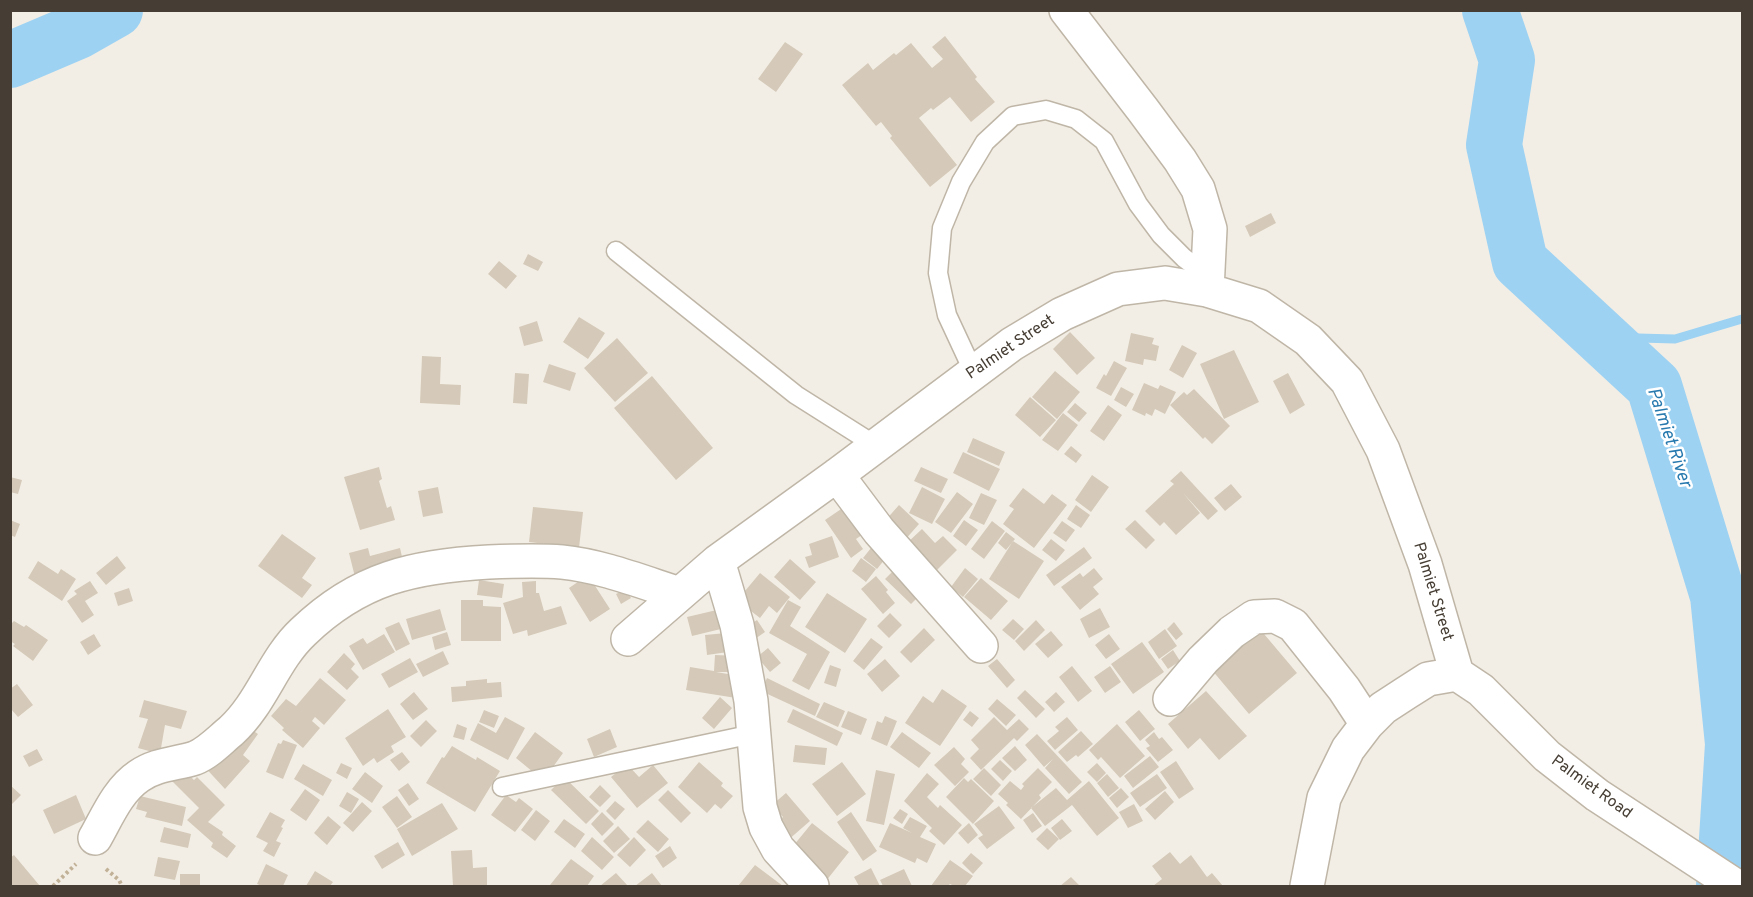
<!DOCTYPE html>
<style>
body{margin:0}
#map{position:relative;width:1753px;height:897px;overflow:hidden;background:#f3eee5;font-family:Overpass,sans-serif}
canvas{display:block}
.frame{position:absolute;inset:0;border:12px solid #463e34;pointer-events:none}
</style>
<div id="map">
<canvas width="1753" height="897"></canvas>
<div class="frame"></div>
</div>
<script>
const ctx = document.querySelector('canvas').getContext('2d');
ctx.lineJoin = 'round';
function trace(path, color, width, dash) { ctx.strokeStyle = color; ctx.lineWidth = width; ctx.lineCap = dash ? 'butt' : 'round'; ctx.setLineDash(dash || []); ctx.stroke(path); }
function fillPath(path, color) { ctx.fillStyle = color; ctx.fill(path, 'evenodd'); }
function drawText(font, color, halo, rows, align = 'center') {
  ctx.font = font + ' Overpass,sans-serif'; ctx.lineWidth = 5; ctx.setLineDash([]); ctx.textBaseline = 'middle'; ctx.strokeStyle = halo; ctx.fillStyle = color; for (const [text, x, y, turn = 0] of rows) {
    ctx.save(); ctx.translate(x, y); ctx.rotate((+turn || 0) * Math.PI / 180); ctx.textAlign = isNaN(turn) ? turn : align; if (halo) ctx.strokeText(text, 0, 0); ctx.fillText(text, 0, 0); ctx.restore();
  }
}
trace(new Path2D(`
 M1602,337L1675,339L1742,319
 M1732,755L1742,769`), '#9dd2f3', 9);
trace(new Path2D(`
 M1490,10L1507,60L1494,145L1520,262L1654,386L1718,596L1733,744L1724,886
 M10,60L78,31L115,10`), '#9dd2f3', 56);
fillPath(new Path2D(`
 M945,36L977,77L975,79L995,102L971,122L950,97L933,110L931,108L919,118L957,165L930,187L890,138L892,136L881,122L876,126L842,85L868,63L873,70L894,53L896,55L911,43L932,68L943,59L932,47Z
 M785,42L803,54L776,92L758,79Z
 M1271,213L1276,223L1250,237L1245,226Z
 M528,254L543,262L538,271L523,264Z
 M499,261L517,276L506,289L488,274Z
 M579,317L605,333L588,359L563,342Z
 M537,321L543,341L524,346L519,327Z
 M1070,332L1095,358L1077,375L1053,349Z
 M1131,333L1154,338L1152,344L1159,346L1156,361L1144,359L1143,365L1125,361Z
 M617,338L648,373L615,402L584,368Z
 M1182,345L1197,353L1183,378L1169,370Z
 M1234,350L1259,402L1224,419L1200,364Z
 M422,356L441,357L440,384L461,385L460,405L420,403Z
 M1114,361L1127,368L1111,396L1096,388L1104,374L1106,376Z
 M549,364L576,373L570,391L543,382Z
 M1055,371L1080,392L1057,419L1032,397Z
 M515,373L529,374L527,404L513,403Z
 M1288,373L1305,405L1290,414L1273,381Z
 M652,376L713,448L676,480L614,408Z
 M1144,383L1158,389L1160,385L1176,392L1165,414L1155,409L1152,416L1146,413L1145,416L1132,410Z
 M1121,387L1134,394L1126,407L1114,400Z
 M1194,389L1230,426L1212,444L1205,437L1203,439L1170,405L1184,392L1187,395Z
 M1030,397L1056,420L1040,437L1015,415Z
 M1075,403L1087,413L1079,422L1067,412Z
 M1108,405L1122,415L1104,441L1090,431Z
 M1063,413L1078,425L1058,451L1042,440Z
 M973,438L1005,452L999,466L967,452Z
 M1071,446L1082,455L1076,463L1064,454Z
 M963,452L1000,469L989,491L953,473Z
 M379,467L382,479L379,481L387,508L391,506L395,520L360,530L344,477Z
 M921,467L948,479L941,493L914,481Z
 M1181,471L1218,511L1208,520L1183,493L1200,513L1176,535L1164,522L1160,526L1145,511L1174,484L1170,481Z
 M1092,475L1109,487L1091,512L1075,500Z
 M10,477L22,480L18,494L10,492Z
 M1231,484L1242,497L1225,511L1214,498Z
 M438,487L443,513L423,517L418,491Z
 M922,487L945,499L932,524L909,513Z
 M1023,488L1044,504L1052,494L1067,505L1034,548L1003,524L1014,509L1009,506Z
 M957,492L973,504L951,533L935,522Z
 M981,493L997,500L984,525L969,518Z
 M850,503L862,535L856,539L863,549L851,558L825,520Z
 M899,505L919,524L904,541L884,522Z
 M1076,505L1090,515L1081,528L1067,519Z
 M533,507L583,512L579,548L529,542Z
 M10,520L20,524L15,537L10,535Z
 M964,520L978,530L966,546L953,536Z
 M1135,520L1155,540L1146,549L1125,529Z
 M992,521L1005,531L984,559L971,549Z
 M1062,521L1075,530L1066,542L1053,533Z
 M922,529L935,543L943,536L957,550L936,571L907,543Z
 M1006,532L1015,539L1006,550L998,543Z
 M282,534L316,558L302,578L312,585L302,598L258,566Z
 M832,536L839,557L809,568L805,557L812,555L809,544Z
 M1051,539L1065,550L1056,561L1042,550Z
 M1013,541L1044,561L1019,599L989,579Z
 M1084,547L1092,558L1054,586L1046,575Z
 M368,548L370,556L400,548L403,561L355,577L349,553Z
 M871,548L885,559L877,569L863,558Z
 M117,556L126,568L106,585L96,573Z
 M861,558L876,569L866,582L852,571Z
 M790,559L816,582L800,600L774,577Z
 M38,561L58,574L61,569L76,579L62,601L28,578Z
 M897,567L925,590L911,604L885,579Z
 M965,568L978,579L963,597L951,587Z
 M1094,568L1103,579L1093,587L1099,594L1080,610L1061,587L1080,573L1083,577Z
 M760,573L790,597L777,613L769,606L760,618L747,608L735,603Z
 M588,575L610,609L590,622L569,588Z
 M876,576L888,590L886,592L895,603L883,614L861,589Z
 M981,578L1008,601L991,620L964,597Z
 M479,580L504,584L502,598L477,595Z
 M90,581L98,593L85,601L94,615L82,623L67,601L77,594L74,591Z
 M536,581V593H539L544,611L561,606L567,624L528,636L527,630L513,634L503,603L523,597L522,582Z
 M129,588L133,601L118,606L114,593Z
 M626,589L631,598L621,604L616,594Z
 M827,593L867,619L845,653L805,627Z
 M461,600H483V606L501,607V641H461Z
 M788,600L801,607L790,626L830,652L809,690L792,681L807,654L769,633Z
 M1100,608L1110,627L1089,638L1080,619Z
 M440,609L446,630L412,640L406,619Z
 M721,609L725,628L692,636L687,617Z
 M890,613L902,625L889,638L877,626Z
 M1013,619L1024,629L1014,640L1002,630Z
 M757,620L765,632L752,641L744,629Z
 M1036,620L1045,630L1024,651L1015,641Z
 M14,621L24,627L26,625L48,640L33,661L13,646L15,644L10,641V625Z
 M399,622L410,644L396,651L385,628Z
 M1174,622L1183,634L1176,640L1167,629Z
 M924,628L935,640L911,663L900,652Z
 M1259,628L1297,673L1249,714L1211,669Z
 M1165,629L1177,646L1159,659L1148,642Z
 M1051,631L1063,645L1048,658L1035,644Z
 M447,632L451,645L435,650L432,637Z
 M726,633L728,652L707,655L705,635Z
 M94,634L101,646L88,655L80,642Z
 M384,634L395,652L363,670L349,646L363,638L367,644Z
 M1109,634L1120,649L1106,659L1095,645Z
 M871,638L883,647L864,670L853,661Z
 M1142,642L1164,672L1133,694L1111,664Z
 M768,648L781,663L770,672L757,657Z
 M1173,650L1180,661L1168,669L1161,659Z
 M443,651L449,664L423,677L416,664Z
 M344,653L355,664L351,669L359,677L347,690L327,672Z
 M715,655L740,656V672H716L740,676L736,698L686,690L690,667L714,671Z
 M410,658L418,672L389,688L381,674Z
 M885,659L900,676L882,692L867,674Z
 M997,659L1015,680L1007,688L988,666Z
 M830,665L841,669L836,687L824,683Z
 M1072,666L1092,691L1078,702L1059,677Z
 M1110,666L1121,682L1105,693L1094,677Z
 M320,678L346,700L324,725L315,717L312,721L320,728L303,748L282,730L284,728L271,716L286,699L296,706Z
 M767,678L820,704L815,716L761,691Z
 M487,679V683L501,682L502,697L452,702L451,687L466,686V681Z
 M17,684L33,705L18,717L10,708V689Z
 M942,689L967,706L940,746L905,723L923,696L933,703Z
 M1025,690L1045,709L1036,718L1017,698Z
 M1206,691L1247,736L1219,760L1200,738L1188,749L1168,724Z
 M414,692L428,709L413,720L400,704Z
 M1056,692L1065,702L1054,712L1045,702Z
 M720,697L732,708L714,729L702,718Z
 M997,699L1016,715L1006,726L988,709Z
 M144,700L187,711L181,729L165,725L160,754L138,748L148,719L139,717Z
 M824,702L845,711L838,727L816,717Z
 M388,709L406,737L391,746L394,752L377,763L374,758L363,766L345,738Z
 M793,709L843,733L837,746L787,722Z
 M484,710L499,716L494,728L479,722Z
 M1139,710L1155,729L1140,741L1125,722Z
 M848,711L867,719L861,735L841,727Z
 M970,711L979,718L972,727L963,720Z
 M885,716L897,721L887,746L871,739L877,721L882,723Z
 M505,717L525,728L508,760L470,740L478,723L496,733Z
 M994,717L1007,730L1019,719L1029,729L1017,741L1014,738L981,770L970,758L979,749L971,740Z
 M1067,717L1078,730L1055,750L1047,741L1059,731L1055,727Z
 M426,720L437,731L421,747L410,736Z
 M243,724L258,734L243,755L250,761L225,789L201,763Z
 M457,724L467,728L464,740L453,737Z
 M1117,724L1145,756L1120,778L1101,757L1098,760L1089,750Z
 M610,729L617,747L594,757L587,739Z
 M1081,731L1093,744L1078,757L1076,755L1067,762L1058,752Z
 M535,732L563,753L553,767L533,772L516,758Z
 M902,732L931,753L919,768L890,747Z
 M1154,732L1159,739L1162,737L1173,750L1158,762L1146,748L1150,746L1145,740Z
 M1037,734L1082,782L1069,794L1045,768L1053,759L1044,767L1025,745Z
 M283,740L297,745L283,779L266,772L278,743L281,744Z
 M795,745L827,748L825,765L793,762Z
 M452,746L476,760L477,757L500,771L475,812L426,783L442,757L444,758Z
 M1015,746L1027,760L1015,771L1002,758Z
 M954,747L965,759L961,764L969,772L955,786L934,765Z
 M37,749L43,760L29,767L23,756Z
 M402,752L410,762L399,771L390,760Z
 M1150,756L1159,767L1133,788L1124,776Z
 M1000,760L1012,771L1003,781L991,769Z
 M1176,761L1194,789L1179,799L1160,772Z
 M699,762L723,783L721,786L733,796L721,809L715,804L707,813L678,787Z
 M842,762L866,794L837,816L812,784Z
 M341,763L352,768L347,779L336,773Z
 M1097,763L1106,773L1097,782L1087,772Z
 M303,764L332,780L323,796L294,779Z
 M627,764L639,777L653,765L668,783L637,808L611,777Z
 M984,768L1001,785L991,796L973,779Z
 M1038,768L1052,782L1039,795L1041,798L1021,819L1006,805L1008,803L998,794L1010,781L1021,790L1024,786L1022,784Z
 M183,769L194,780L197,777L225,805L208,822L223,832L222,835L236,846L227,858L211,847L213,843L187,820L199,808L172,781Z
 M876,770L895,774L884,825L866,821Z
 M365,772L383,786L372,803L352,789Z
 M927,773L939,784L927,797L938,808L940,805L962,825L944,845L929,831L932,828L904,801Z
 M1107,774L1119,788L1108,797L1097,783Z
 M1157,774L1167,788L1140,807L1130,793Z
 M564,777L599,811L586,824L551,790Z
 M964,778L968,782L971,779L994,801L973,824L946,797Z
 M1089,781L1119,818L1097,836L1072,805L1045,826L1031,808L1056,788L1067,800Z
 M408,783L419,799L409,806L398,790Z
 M10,785L21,795L10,806Z
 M600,785L611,796L600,807L589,797Z
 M1121,788L1129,797L1117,808L1109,798Z
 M305,789L320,800L306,821L290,810Z
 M668,790L691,813L681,823L658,800Z
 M1165,791L1174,802L1155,820L1145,809Z
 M347,792L359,799L351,813L339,806Z
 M786,793L810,821L787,841L773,825L783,817L772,805Z
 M76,795L86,819L54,834L43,810Z
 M506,795L516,802L519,798L533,809L515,832L491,815Z
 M140,796L186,807L182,826L145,817L147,812L136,809Z
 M397,796L412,817L397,828L382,807Z
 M615,801L625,809L615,820L606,811Z
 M362,802L372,811L353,832L343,823Z
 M442,803L458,829L412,856L397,829Z
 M1134,804L1143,821L1128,828L1119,812Z
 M999,806L1015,828L987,849L978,838L983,835L974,824Z
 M900,809L908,814L902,824L893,818Z
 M536,810L550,821L535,841L521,830Z
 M270,812L285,820L281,827L283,828L276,841L281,843L274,857L263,851L268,843L256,837Z
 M602,812L614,824L602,836L591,824Z
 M851,812L877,851L863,861L837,822Z
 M1033,813L1042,826L1032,833L1023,820Z
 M328,816L341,827L327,845L314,833Z
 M910,817L927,826L920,837L936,844L927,863L917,858L915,863L879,847L890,823L912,833L903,828Z
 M564,819L585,834L575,848L554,832Z
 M1062,819L1072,831L1060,840L1051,828Z
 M648,820L669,839L658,852L636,832Z
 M812,823L849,852L826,881L789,851Z
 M969,823L978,835L968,844L958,833Z
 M618,826L630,839L614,853L603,841Z
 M164,827L191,834L188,848L160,842Z
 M1047,828L1059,839L1048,850L1036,839Z
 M592,837L614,857L602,870L581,851Z
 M634,837L646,850L630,867L617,855Z
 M398,842L405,855L382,869L374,856Z
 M670,846L677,858L663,868L655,856Z
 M472,850L473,868L487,867V886H453L451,851Z
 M1170,852L1180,864L1191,855L1207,877L1212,873L1223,886H1153L1162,879L1152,866Z
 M971,853L983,863L973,874L962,863Z
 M14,855L40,886H10V858Z
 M158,857L180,861L175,880L154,876Z
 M571,859L594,876L587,886H553L550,885Z
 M950,860L973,876L965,886H954L950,884L948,886H931Z
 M266,864L288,875L283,886H262L257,884Z
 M755,865L783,886H738Z
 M871,868L880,886H859L854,877Z
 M904,869L912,886H883L880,880Z
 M315,871L333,882L330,886H306Z
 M616,873L628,886H600Z
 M652,873L662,886H635Z
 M180,874H200V886H180Z
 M1071,877L1080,886H1060Z`), '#d5cab9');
const lane = new Path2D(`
 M616,251L796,395L875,445
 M974,373L947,315L938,273L942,228L961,182L985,142L1013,116L1046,110L1076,119L1104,141L1138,204L1161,235L1184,258L1208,276
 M502,787L753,734`);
const street = new Path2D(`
 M1066,10L1143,110L1180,160L1198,189L1210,229L1207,290
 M837,475L879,531L981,646
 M718,561L737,625L751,701L760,807L766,827L778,849L812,886
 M628,639L718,561L837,475L1012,344L1062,314L1118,289L1165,283L1207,290L1259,306L1308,340L1347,381L1383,450L1425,564L1457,674
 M1457,674L1481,690L1547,756L1597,795L1736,886
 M1170,699L1203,660L1232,632L1254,617L1275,616L1293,625L1344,689L1367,724
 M95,838C107,817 118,790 139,776C156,764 176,764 195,758C208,753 220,740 231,731C262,703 273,660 303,632C359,578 414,566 489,562C513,561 538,560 562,562C602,566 642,582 680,594
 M1307,886L1324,798L1348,749L1367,724L1383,708L1406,693L1428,679L1457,674`);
trace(lane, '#bfb6a7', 21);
trace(street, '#bfb6a7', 36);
trace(new Path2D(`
 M106,869L119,880L122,886
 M53,886L76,864`), '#c1b197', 4, [3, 3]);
trace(lane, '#fff', 18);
trace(street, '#fff', 33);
drawText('16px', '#463e34', '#fff', [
 ["Palmiet Street",1011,348,-34],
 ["Palmiet Street",1432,592,73],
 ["Palmiet Road",1591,788,36]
]);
drawText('italic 18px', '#2779ae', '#fff', [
 ["Palmiet River",1668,438,71]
]);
</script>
